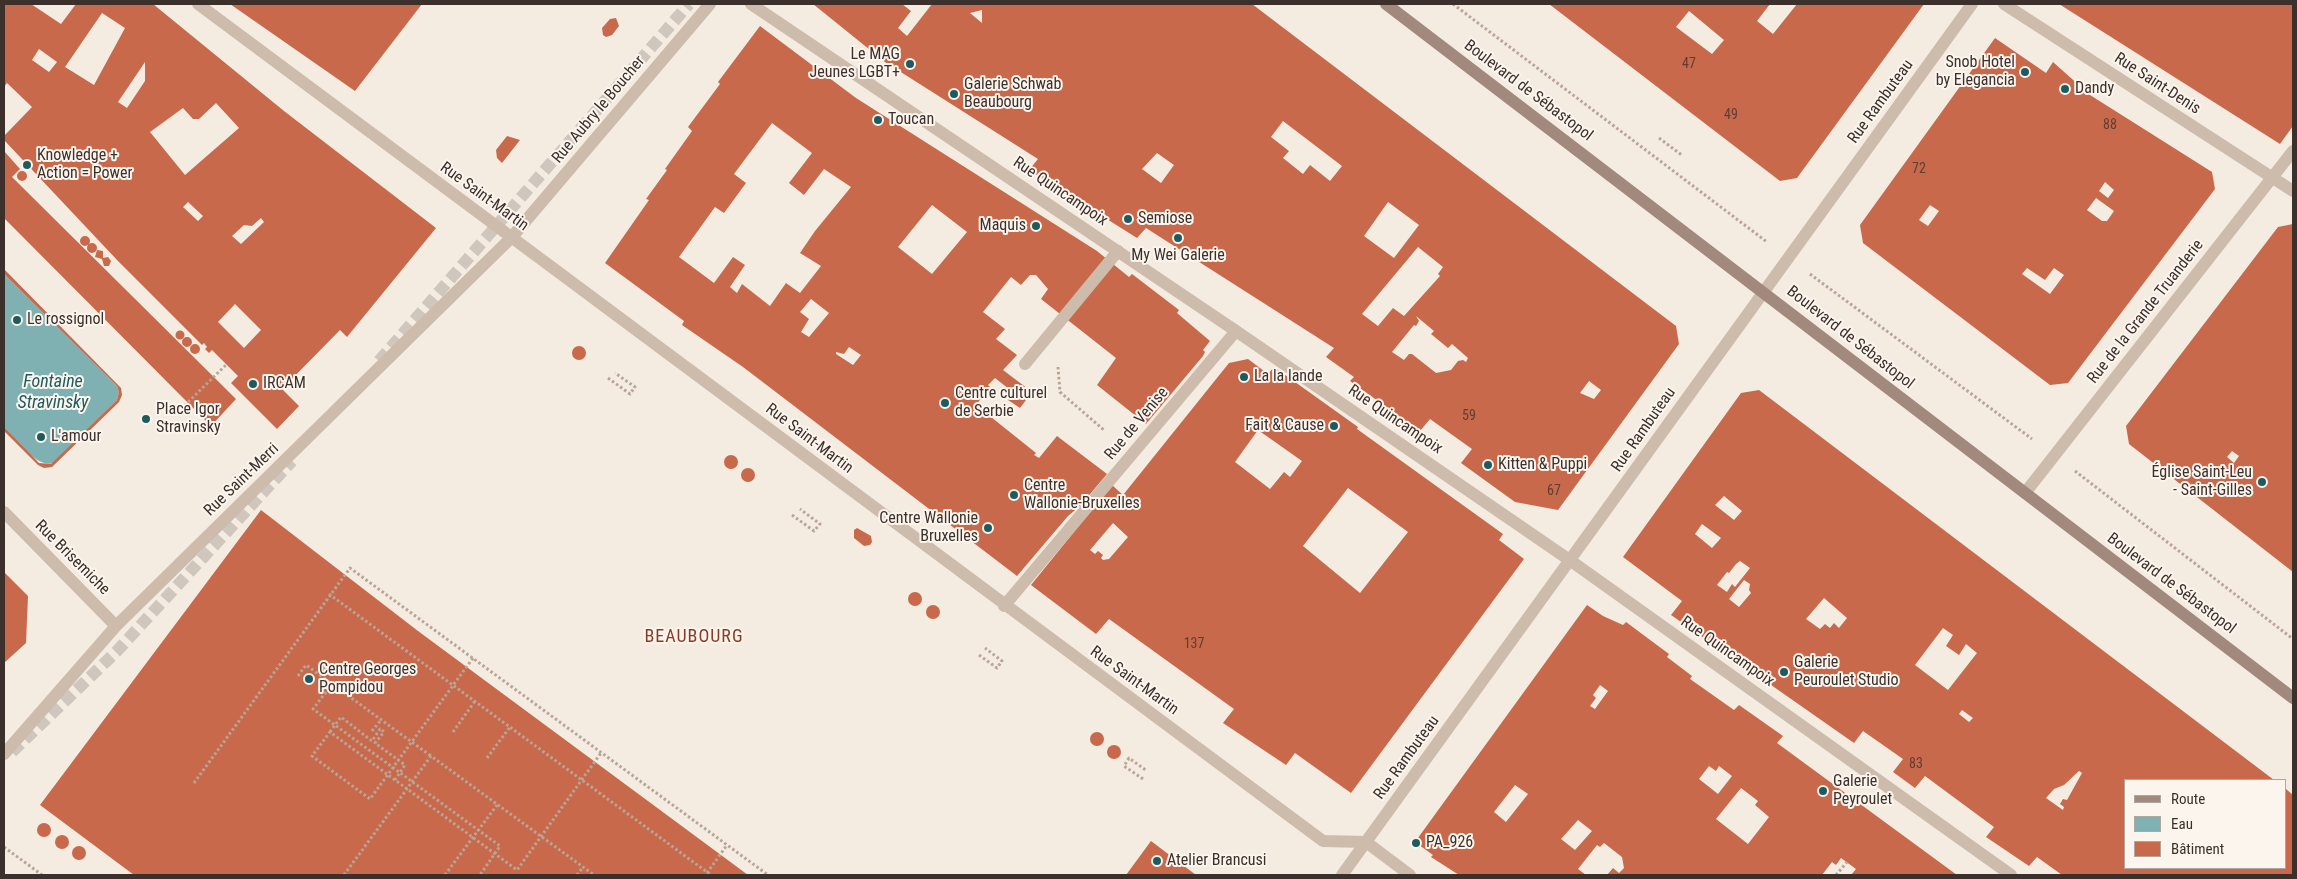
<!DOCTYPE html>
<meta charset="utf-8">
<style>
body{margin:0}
#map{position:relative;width:2297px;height:879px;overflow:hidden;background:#f4ebe1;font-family:"Roboto Condensed",sans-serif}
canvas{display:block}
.frame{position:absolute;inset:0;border:5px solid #3b302b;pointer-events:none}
.legend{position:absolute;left:2124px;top:779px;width:162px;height:90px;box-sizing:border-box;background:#fbf5ee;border:1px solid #aea6a0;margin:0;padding:6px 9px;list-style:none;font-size:15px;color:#3b302b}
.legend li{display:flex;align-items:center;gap:10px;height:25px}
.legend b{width:25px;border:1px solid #aea6a0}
</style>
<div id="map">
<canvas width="2297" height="879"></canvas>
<div class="frame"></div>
<ul class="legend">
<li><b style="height:6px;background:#a18a7d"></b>Route</li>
<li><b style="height:14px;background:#7fb0b2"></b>Eau</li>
<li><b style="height:14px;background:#c8694b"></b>Bâtiment</li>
</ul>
</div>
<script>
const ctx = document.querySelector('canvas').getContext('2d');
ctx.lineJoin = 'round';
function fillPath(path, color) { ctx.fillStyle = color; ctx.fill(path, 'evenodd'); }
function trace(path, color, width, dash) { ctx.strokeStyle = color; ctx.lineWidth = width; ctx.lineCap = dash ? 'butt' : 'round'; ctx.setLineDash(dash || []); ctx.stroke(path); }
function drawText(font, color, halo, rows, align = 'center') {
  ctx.font = font + ' "Roboto Condensed",sans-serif'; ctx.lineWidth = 4; ctx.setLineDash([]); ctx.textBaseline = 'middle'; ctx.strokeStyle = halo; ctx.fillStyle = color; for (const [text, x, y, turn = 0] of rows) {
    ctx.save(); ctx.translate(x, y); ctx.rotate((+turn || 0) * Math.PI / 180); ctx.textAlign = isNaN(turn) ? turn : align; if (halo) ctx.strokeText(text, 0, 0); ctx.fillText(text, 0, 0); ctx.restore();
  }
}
fillPath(new Path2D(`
 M4,274L117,386L119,392L117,400L53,463C38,469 14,438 4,427Z`), '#7fb0b2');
fillPath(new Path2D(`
 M4,4H31L61,24L76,4H153L284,111L436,228L347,337L340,330L282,389L299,406L277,429L231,383L238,376L212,350L209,353L205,349L207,347L204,343L202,345L118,261L4,140V136L32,107L7,83L4,87ZM102,13L125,28L94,85L65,67ZM39,49L57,62L49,72L32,60ZM145,62V81L127,108L118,102ZM216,103L239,128L185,175L150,132L183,108L193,119H199ZM188,202L203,216L198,221L183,207ZM261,218L264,222L241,244L232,236L244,225L252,226ZM235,304L261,330L244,348L218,322Z
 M230,4H422L355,91Z
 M813,4H902L911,11L898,28L907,36L932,4H1252L1676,326L1679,344L1558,510L1515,502L1461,463L1472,449L1430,419L1420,431L1350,381L1354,377L1326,357L1334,348L1146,228L1137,238L1029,170L1038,159L885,62ZM982,10V23L970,13ZM1283,121L1342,166L1330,181L1310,165L1303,174L1283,158L1289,151L1271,137ZM1157,153L1174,165L1161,183L1142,169ZM1388,202L1419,225L1394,258L1364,236ZM1418,247L1443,267L1438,274L1440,276L1404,316L1393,308L1378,326L1362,314ZM1416,316L1434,331L1431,334L1448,348L1452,344L1468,358L1466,362L1463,360L1458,361L1451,370L1436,373L1412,354H1409L1404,360L1392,352L1414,325L1416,326L1419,321ZM1589,381L1601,390L1594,399L1580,393Z
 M1549,4H1770L1757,21L1773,34L1797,4H1924L1797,178L1780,181ZM1689,11L1724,40L1712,54L1676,27Z
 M2059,4H2293V126L2280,144Z
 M616,18L619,26L612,35L606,37L603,35L602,28L610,19Z
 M760,26L856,98L1097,251L1129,277L1132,274L1179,310L1177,313L1210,341L1203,350L1205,352L1203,356L1146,424L1097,385L1116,358L1041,299L1048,289L1036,275H1030L1021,285L1011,277L983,312L1005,329L996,339L1017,355L1003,370L1032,392L1020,408L1008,400L1013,392L995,378L988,385L990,387L976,405L1036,453L1034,455L1039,458L1057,436L1107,474L1080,506L1068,516L1017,576L743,367L682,325L684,321L605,263L649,200L646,199L667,170L665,169L692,131L688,127L720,84L718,82ZM772,123L812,153L789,183L804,195L824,169L851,187L815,231L800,253L821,266L800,293L786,283L770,306L742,284L737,293L730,287L745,265L733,257L714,283L679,257L715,207L724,213L746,183L734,174ZM932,205L967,232L932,274L898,247ZM811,299L829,313L809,337L801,332L809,319L800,312ZM849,347L861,355L853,365L836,354V352L844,354Z
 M1995,38L2046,73L2053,62L2090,95L2212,172L2215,189L2068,383L2050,385L1863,243L1860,225ZM2105,182L2114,190L2108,198L2099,191ZM2096,198L2114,211L2107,221H2102L2087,210ZM1930,205L1939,211L1928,226L1919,220ZM2027,268L2045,280L2054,268L2064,275L2050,294L2022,274Z
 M507,136L520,140L502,163L497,158L496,150Z
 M4,151L20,169L12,177L236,399L211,426L4,218Z
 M17 176a5 5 0 1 1 10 0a5 5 0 1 1-10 0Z
 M2293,224V572L2129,444L2126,426L2278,227ZM2232,451L2239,456L2234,463L2227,457Z
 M80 241a5 5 0 1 1 10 0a5 5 0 1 1-10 0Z
 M87 248a5 5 0 1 1 10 0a5 5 0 1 1-10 0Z
 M97,250L103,251V258L108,257L111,261L109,266H104L102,259L95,257Z
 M4,269L121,388L122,395L119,402L52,467L44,468L38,465L4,431V427L39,463L51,464L117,400L119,392L117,386L4,274Z
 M175.5 335a4.5 4.5 0 1 1 9 0a4.5 4.5 0 1 1-9 0Z
 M182 342a5 5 0 1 1 10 0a5 5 0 1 1-10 0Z
 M190 349a5 5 0 1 1 10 0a5 5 0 1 1-10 0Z
 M572 353a7 7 0 1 1 14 0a7 7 0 1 1-14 0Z
 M1248,359L1268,374L1274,367L1358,427L1357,429L1503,534L1499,540L1524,559L1351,793L1295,753L1286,765L1223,723L1234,709L1109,619L1096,634L1031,585L1112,485L1123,495L1229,363ZM1258,430L1302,461L1290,477L1284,472L1270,489L1235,462ZM1348,488L1408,532L1360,593L1303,546ZM1113,523L1128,537L1109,559L1103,560L1101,558L1103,555L1098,551L1095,554L1090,550Z
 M1759,390L2274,780H2126V868H2286V789L2293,795V875H2062L2037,857L2029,866L1986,837L1994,827L1925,776L1915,788L1893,772L1903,759L1863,731L1854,743L1671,615L1682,601L1623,557L1741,393ZM1724,496L1742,511L1734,520L1715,505ZM1702,524L1721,538L1712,548L1695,534ZM1740,561L1750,568L1735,587L1732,584L1727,592L1717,585L1727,572L1729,573L1736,564ZM1744,580L1750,584L1749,590L1751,593L1739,607L1729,599ZM1824,598L1847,618L1839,628L1834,623L1830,628L1825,624L1820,629L1806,619ZM1943,628L1953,635L1946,646L1959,655L1966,644L1977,653L1948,690L1915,665ZM1962,710L1973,718L1969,722L1959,714ZM2079,771L2082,773L2067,800L2063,799L2060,804L2064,807L2063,810L2046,798L2054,789L2064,785Z
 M724 462a7 7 0 1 1 14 0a7 7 0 1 1-14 0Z
 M741 475a7 7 0 1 1 14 0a7 7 0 1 1-14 0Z
 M261,510L418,631L748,875H134L40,805Z
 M857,528L871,536L872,542L870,545L864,546L854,538V530Z
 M4,572L28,596L26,643L4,663Z
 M908 599a7 7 0 1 1 14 0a7 7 0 1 1-14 0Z
 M926 612a7 7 0 1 1 14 0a7 7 0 1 1-14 0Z
 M1587,605L1603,616L1623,625L1626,622L1669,654L1667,657L1692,676L1690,679L1734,710L1739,705L1783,736L1777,743L1957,875H1851L1856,869L1841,858L1836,865L1832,862L1822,875H1607L1613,868L1619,873L1624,868L1622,857L1604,843L1600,847L1597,845L1578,869L1586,875H1459L1431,857L1433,855L1415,842ZM1600,685L1608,691L1595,709L1590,706L1596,698L1593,695ZM1709,766L1716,771L1719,766L1732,776L1718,794L1699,779ZM1515,785L1528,794L1506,822L1494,812ZM1741,788L1758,801L1755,805L1769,817L1748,844L1716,819ZM1578,820L1592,831L1575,850L1561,839Z
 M1090 739a7 7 0 1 1 14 0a7 7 0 1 1-14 0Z
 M1107 752a7 7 0 1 1 14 0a7 7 0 1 1-14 0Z
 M37 830a7 7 0 1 1 14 0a7 7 0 1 1-14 0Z
 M55 842a7 7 0 1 1 14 0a7 7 0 1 1-14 0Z
 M1151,841L1196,875H1126Z
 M72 853a7 7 0 1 1 14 0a7 7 0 1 1-14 0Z`), '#c8694b');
trace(new Path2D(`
 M379,361L689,4
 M12,752L117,651L292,461`), '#cfc6bd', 12, [12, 6]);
trace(new Path2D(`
 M1453,4L1767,242
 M1659,138L1683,156
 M1810,274L2032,439
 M1058,367L1060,392L1105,431
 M608,378L630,394L635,387L615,373
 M181,409L227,364
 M2075,471L2293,639
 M792,515L814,531L820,524L800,509
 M329,594L711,875
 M979,655L997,668L1002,661L985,648
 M473,658L370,799L312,756L330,732L395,780L517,870L601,753
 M298,676L306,665L431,756
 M326,692L313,709L500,846L480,875
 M382,730L384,732L375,743L405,765L395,780
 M372,731L381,720
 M330,732L341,717L372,741L380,729L382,730
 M453,732L475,701
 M487,758L510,727
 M1143,779L1124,766L1129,758L1147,771
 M194,783L350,568L768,875
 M4,847L42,875
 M707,873L727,845
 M344,875L431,756L594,875
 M445,875L497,805
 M577,875L583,867
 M1836,875L1847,862`), '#b9a596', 3, [2.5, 2.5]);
trace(new Path2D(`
 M1025,364L1118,251`), '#cdbbac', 12);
trace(new Path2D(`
 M198,4L1323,841L1366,842L1410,875
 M751,4L1236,331L1571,561L2011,875
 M2004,4L2293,191
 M2025,493L2293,151
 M4,512L116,626
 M1004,606L1236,331
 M4,754L116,626L512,237L710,4
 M1342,875L1972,4`), '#cdbbac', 12);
trace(new Path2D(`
 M1386,4L2293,698`), '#a18a7d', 12);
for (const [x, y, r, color] of [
 [910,64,5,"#1f5a5e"],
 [2025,72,5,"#1f5a5e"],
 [2065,89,5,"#1f5a5e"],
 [954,94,5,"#1f5a5e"],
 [878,120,5,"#1f5a5e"],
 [27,165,5,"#1f5a5e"],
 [1128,219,5,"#1f5a5e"],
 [1036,226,5,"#1f5a5e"],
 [1178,238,5,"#1f5a5e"],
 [17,320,5,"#1f5a5e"],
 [1244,377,5,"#1f5a5e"],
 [253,384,5,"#1f5a5e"],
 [945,403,5,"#1f5a5e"],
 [146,419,5,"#1f5a5e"],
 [1334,426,5,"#1f5a5e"],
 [41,437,5,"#1f5a5e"],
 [1488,465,5,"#1f5a5e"],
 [2262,482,5,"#1f5a5e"],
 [1014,495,5,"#1f5a5e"],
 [988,528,5,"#1f5a5e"],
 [1784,672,5,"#1f5a5e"],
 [309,679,5,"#1f5a5e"],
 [1823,791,5,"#1f5a5e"],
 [1416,843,5,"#1f5a5e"],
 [1157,861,5,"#1f5a5e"]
]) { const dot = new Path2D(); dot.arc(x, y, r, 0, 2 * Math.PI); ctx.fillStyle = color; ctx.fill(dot); trace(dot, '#fbf5ee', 2); }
drawText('14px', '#5e3e33', null, [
 ["47",1689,64],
 ["49",1731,115],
 ["88",2110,125],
 ["72",1919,169],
 ["59",1469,416],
 ["67",1554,491],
 ["137",1194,644],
 ["83",1916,764]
]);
drawText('16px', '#3b302b', '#fbf5ee', [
 ["Le MAG",900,55,"right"],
 ["Jeunes LGBT+",900,73,"right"],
 ["Snob Hotel",2015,63,"right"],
 ["by Elegancia",2015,81,"right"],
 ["Galerie Schwab",964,85],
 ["Beaubourg",964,103],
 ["Dandy",2075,89],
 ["Toucan",888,120],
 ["Knowledge +",37,156],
 ["Action = Power",37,174],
 ["Semiose",1138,219],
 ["Maquis",1026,226,"right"],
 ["My Wei Galerie",1178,256,"center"],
 ["Le rossignol",27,320],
 ["La la lande",1254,377],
 ["IRCAM",263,384],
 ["Centre culturel",955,394],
 ["de Serbie",955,412],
 ["Place Igor",156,410],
 ["Stravinsky",156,428],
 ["Fait & Cause",1324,426,"right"],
 ["L'amour",51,437],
 ["Kitten & Puppi",1498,465],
 ["Église Saint-Leu",2252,473,"right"],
 ["- Saint-Gilles",2252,491,"right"],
 ["Centre",1024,486],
 ["Wallonie-Bruxelles",1024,504],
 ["Centre Wallonie",978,519,"right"],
 ["Bruxelles",978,537,"right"],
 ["Galerie",1794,663],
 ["Peuroulet Studio",1794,681],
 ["Centre Georges",319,670],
 ["Pompidou",319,688],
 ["Galerie",1833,782],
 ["Peyroulet",1833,800],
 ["PA_926",1426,843],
 ["Atelier Brancusi",1167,861]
], 'left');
drawText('16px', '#3b302b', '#fbf5ee', [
 ["Rue Saint-Denis",2157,84,33],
 ["Boulevard de Sébastopol",1528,91,37],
 ["Rue Rambuteau",1881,102,-54],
 ["Rue Aubry le Boucher",599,110,-50],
 ["Rue Quincampoix",1060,192,34],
 ["Rue Saint-Martin",484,197,36],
 ["Rue de la Grande Truanderie",2146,312,-52],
 ["Boulevard de Sébastopol",1850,338,38],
 ["Rue Quincampoix",1395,420,34],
 ["Rue de Venise",1137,424,-50],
 ["Rue Rambuteau",1644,430,-55],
 ["Rue Saint-Martin",809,439,37],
 ["Rue Saint-Merri",242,480,-44],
 ["Rue Brisemiche",72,558,45],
 ["Boulevard de Sébastopol",2171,584,37],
 ["Rue Quincampoix",1727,652,35],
 ["Rue Saint-Martin",1134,681,36],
 ["Rue Rambuteau",1407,758,-54]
]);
drawText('italic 18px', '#1f5a5e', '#fbf5ee', [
 ["Fontaine",53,382],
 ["Stravinsky",53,403]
]);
ctx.letterSpacing = '1px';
drawText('18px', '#8c3b22', '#fbf5ee', [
 ["BEAUBOURG",694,637]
]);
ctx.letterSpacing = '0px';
</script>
